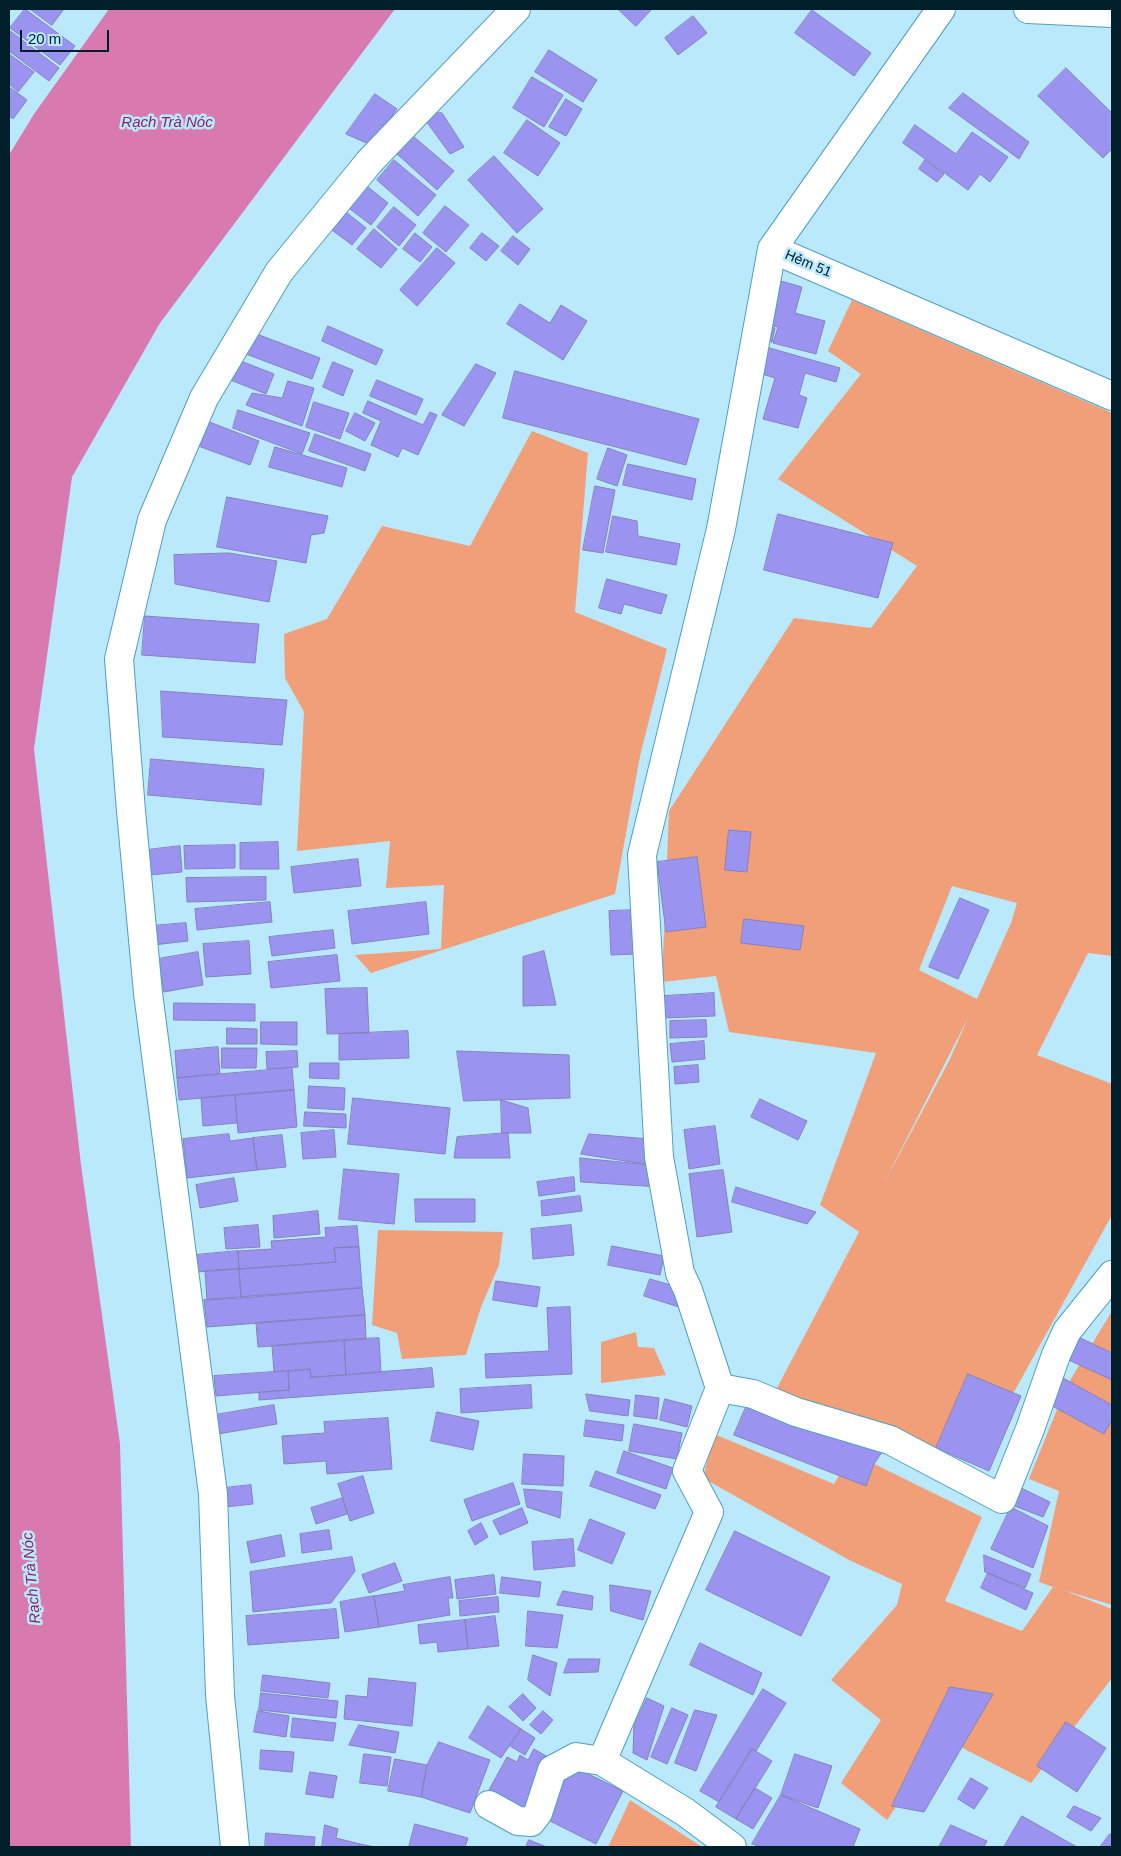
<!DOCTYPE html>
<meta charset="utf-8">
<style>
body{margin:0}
#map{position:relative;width:1121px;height:1856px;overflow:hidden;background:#bbe9fc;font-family:Helvetica,sans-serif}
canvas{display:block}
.frame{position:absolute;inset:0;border:10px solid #001f2b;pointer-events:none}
.scale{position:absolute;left:20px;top:30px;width:89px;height:22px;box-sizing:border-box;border:2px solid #001f2b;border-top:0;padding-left:6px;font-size:15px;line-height:18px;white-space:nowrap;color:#001f2b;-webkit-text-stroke:4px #bbe9fc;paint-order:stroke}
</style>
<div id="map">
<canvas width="1121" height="1856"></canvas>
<div class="frame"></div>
<div class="scale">20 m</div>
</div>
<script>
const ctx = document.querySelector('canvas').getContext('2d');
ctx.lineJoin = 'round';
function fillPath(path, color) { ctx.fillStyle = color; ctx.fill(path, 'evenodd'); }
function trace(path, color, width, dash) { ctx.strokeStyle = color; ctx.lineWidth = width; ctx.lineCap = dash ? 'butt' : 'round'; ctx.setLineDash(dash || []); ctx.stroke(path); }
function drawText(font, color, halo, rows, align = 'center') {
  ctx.font = font + ' Helvetica,sans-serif'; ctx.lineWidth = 5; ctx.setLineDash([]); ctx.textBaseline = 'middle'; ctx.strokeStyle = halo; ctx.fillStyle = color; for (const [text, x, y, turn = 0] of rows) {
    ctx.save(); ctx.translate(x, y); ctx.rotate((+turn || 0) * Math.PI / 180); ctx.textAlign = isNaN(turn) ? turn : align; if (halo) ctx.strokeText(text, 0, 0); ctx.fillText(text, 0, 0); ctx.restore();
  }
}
fillPath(new Path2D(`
 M852,300L1112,413V956L1088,953L1037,1055L1112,1084V1215L974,1464L936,1448L776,1390L859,1232L820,1205L876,1053L729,1032L716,976L662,982L669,811L794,618L871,628L917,566L778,479L861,374L828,351ZM952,886L1017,903L1011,923L977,999L919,970ZM969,1016L949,1061L883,1185Z
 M532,431L588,453L575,612L667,649L640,756L615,894L371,973L355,955L441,949L444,885L386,888L390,841L297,851L304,712L285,678L284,634L327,619L382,526L470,546Z
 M378,1230L503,1232L499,1265L481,1307L466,1355L402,1359L397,1333L372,1325Z
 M1112,1311V1605L1063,1590L1112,1609V1678L1031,1783L943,1738L887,1820L841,1783L881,1720L831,1680L897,1605L902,1584L851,1561L703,1478L714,1434L834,1484L852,1453L982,1517L945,1601L1022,1631L1053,1587L1039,1582L1059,1491L1029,1479L1066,1387Z
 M636,1332L638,1347L654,1348L666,1375L601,1383V1342Z
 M630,1800L702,1847H608Z`), '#f09f79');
fillPath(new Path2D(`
 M109,9H395L160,323L72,477L34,749L81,1165L120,1444L131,1847H9V155L34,114Z`), '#d87aaf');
const building = new Path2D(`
 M25,9L75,46L60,65L10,28Z
 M30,9H64L52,25Z
 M618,9H652L636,26Z
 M812,10L871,53L854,76L795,33Z
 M693,16L707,33L678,55L665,38Z
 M9,30L59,68L49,81L9,51Z
 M549,50L597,80L583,102L535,72Z
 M9,54L34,72L18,92L9,84Z
 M1066,68L1112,113V149L1103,158L1038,96Z
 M532,77L563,95L544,127L513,108Z
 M9,87L27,100L13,119L9,116Z
 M963,93L1029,142L1019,159L949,108Z
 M375,94L397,109L371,145L346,134Z
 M566,99L582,109L566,136L549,127Z
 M442,113L464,147L450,154L421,114Z
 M527,120L560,143L538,176L504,153Z
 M915,125L956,154L972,132L1008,157L990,182L980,174L968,190L903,143Z
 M413,136L454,171L437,190L397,154Z
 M494,156L543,209L517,233L468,180Z
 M394,160L436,195L418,216L377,180Z
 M925,160L944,174L937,182L919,169Z
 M368,187L388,203L371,225L350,209Z
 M445,206L469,225L446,252L423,233Z
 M394,207L416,225L399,246L377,227Z
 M346,212L366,228L352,245L332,230Z
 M374,229L397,249L381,268L357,249Z
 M415,233L432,247L420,262L403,249Z
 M482,233L499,246L486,261L470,248Z
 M513,236L530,249L518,265L501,251Z
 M437,248L455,263L417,306L400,290Z
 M781,281L802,287L795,313L825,321L816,354L773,343L778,327L769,325Z
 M520,304L550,323L561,305L587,321L563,360L507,324Z
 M328,326L383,350L376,365L322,341Z
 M767,326L775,328L772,342L764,340Z
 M254,333L320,358L312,379L246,354Z
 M766,347L840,368L836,382L805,373L799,395L807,398L798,428L763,419L775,378L759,373Z
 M223,354L274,374L266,394L215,374Z
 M333,362L353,370L343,396L323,387Z
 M476,364L496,373L464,426L442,415Z
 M515,371L699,419L686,465L503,418Z
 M377,380L423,399L416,415L370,396Z
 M288,381L314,388L302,426L246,405L252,393L282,398Z
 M368,401L423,425L430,412L437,415L418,455L402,448L398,457L371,445L381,421L363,413Z
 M314,402L349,413L340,439L306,427Z
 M238,410L310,433L302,454L233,428Z
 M355,413L375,423L365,441L346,431Z
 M191,415L259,441L250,465L182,440Z
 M315,434L371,454L365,471L309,451Z
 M275,447L347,468L342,487L269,467Z
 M608,448L627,455L617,486L597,479Z
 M628,464L696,479L692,500L623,485Z
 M595,486L615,490L603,553L583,550Z
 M227,497L328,516L324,533L311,535L306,563L217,547Z
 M778,514L893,543L878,598L764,570Z
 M613,516L637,521L638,536L680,544L676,565L606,552Z
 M229,553L277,561L269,602L175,584L174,555Z
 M607,579L667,595L661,614L624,604L621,614L599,608Z
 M145,616L259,624L255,663L142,655Z
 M161,691L287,700L282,745L163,737Z
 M151,759L264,769L261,805L148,795Z
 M729,830L751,832L747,872L725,870Z
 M278,842L279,869H240V843Z
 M235,845V868L185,869L184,846Z
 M180,846L182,872L149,875L147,850Z
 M697,857L706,927L666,932L657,862Z
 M358,859L361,886L294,893L291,867Z
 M266,877V900L187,902L186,878Z
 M960,898L989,910L958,979L929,967Z
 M270,902L272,922L197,930L195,909Z
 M426,902L429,934L352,944L348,911Z
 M634,910L636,954L611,955L609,911Z
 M744,919L804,926L800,950L741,943Z
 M186,923L188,941L153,945L151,926Z
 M333,930L335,948L272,956L269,937Z
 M249,941L251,974L206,977L203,944Z
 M544,951L556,1005L523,1006V957Z
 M198,952L203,985L164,992L158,959Z
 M337,955L340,981L271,988L268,962Z
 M367,988L369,1033L327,1034L325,989Z
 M714,993L715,1016L665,1018L664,996Z
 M174,1003L255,1004V1021L174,1020Z
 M706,1020L707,1037L670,1038V1021Z
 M261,1022H297V1045L261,1044Z
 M227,1028L257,1029V1044H227Z
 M408,1031L409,1058L339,1060V1034Z
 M704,1041L705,1059L672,1062L670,1044Z
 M218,1047L220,1074L177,1078L175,1051Z
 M222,1048H257L256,1068H222Z
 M297,1051L298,1067L267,1069L266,1052Z
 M457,1051L569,1055L570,1098L464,1101Z
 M310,1063H339V1079L310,1078Z
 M698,1065L699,1082L675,1084L674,1067Z
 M292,1068L294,1090L179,1100L177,1078Z
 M309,1086L345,1088L344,1110L308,1108Z
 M294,1090L297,1127L238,1133L235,1095Z
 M235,1095L237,1123L203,1126L201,1098Z
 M353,1098L450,1108L445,1154L348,1144Z
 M760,1099L807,1121L798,1140L751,1117Z
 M501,1100L528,1108L531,1133H502Z
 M305,1112L346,1114V1128L304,1126Z
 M715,1126L720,1164L689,1169L684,1130Z
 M334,1130L336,1157L303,1159L301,1133Z
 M508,1133L510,1158H454L457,1137Z
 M229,1134L230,1141L253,1138L257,1170L187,1178L183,1139Z
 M589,1134L649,1139L644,1164L581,1154Z
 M282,1135L286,1167L257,1170L253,1138Z
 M580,1158L661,1166L660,1187L581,1182Z
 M344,1169L399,1174L394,1224L339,1219Z
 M723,1170L732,1232L697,1237L689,1174Z
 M574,1177L575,1191L539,1196L537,1182Z
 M234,1178L238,1201L200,1208L196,1185Z
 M736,1187L816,1212L807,1224L732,1202Z
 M580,1196L582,1211L542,1216L541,1201Z
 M415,1199H475V1222H416Z
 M318,1211L320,1234L274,1238L273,1216Z
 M258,1225L260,1247L226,1249L224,1228Z
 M571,1225L574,1255L533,1259L531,1229Z
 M357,1226L359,1247L334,1248L336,1262L239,1269L238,1251L272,1249L271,1241L326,1237L325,1228Z
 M612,1246L664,1256L660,1275L608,1265Z
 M359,1247L362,1288L241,1298L239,1269L336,1262L334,1248Z
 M238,1251L239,1269L197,1272L195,1255Z
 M239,1269L241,1298L207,1300L205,1271Z
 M650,1279L688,1290L682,1308L644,1296Z
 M496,1281L540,1287L537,1307L493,1300Z
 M362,1288L365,1315L207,1327L204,1300Z
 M570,1307L572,1374L486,1378L485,1354L549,1351L547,1308Z
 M365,1315L366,1339L258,1347L256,1323Z
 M1070,1333L1112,1353V1380L1060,1356Z
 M379,1338L381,1372L346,1375L344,1340Z
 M344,1340L346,1375L311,1377L310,1369L274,1372L272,1346Z
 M432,1368L434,1387L259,1400V1392L289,1390L288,1371L310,1369L311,1377Z
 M1045,1368L1112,1405V1420L1104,1434L1030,1394Z
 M288,1371L289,1390L216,1396L214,1376Z
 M968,1374L1021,1396L989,1471L936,1448Z
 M531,1385L532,1408L461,1413L460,1389Z
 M586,1394L630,1400L628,1416L590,1411Z
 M636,1395L659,1398L657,1419L634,1416Z
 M665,1399L692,1406L687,1427L660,1420Z
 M274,1405L277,1424L218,1434L215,1415Z
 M746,1407L791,1425L796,1412L890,1440L874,1464L866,1486L734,1435Z
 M437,1412L479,1421L473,1450L431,1441Z
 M388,1418L392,1469L327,1474L326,1461L284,1464L282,1436L325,1433L324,1422Z
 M586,1420L624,1425L622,1441L584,1436Z
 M634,1424L682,1433L677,1459L629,1451Z
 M624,1451L673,1468L666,1489L617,1473Z
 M524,1454L564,1456L563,1486L522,1484Z
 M596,1471L661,1495L655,1509L590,1486Z
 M363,1476L374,1513L350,1521L338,1484Z
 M513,1483L520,1504L472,1521L464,1500Z
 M251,1485L253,1504L225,1507L224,1488Z
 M1015,1485L1050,1502L1043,1517L1007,1503Z
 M524,1489L562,1492L560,1518L527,1507Z
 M343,1498L347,1514L316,1524L311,1508Z
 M1011,1507L1048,1526L1033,1568L991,1549Z
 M522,1508L528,1523L500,1535L493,1521Z
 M590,1519L625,1533L612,1564L578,1550Z
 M481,1523L488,1537L475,1545L468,1531Z
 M329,1530L332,1549L302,1553L300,1534Z
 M735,1531L830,1577L801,1636L706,1590Z
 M281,1535L285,1556L251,1563L247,1542Z
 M573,1539L575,1566L534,1570L532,1542Z
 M984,1555L1031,1574L1025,1588L985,1572Z
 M352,1557L355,1571L331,1603L253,1612L250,1572Z
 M395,1563L402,1581L369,1593L362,1575Z
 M988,1573L1033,1593L1026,1610L981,1588Z
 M494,1575L496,1594L457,1599L455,1580Z
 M450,1577L453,1598H448L450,1615L379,1627L374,1596L405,1591L403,1585Z
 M502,1577L541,1582L539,1597L500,1593Z
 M610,1585L651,1591L643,1620L611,1611Z
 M563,1591L593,1596L592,1610L557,1605Z
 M374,1596L379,1627L345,1632L340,1602Z
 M498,1597L499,1612L460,1616L459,1601Z
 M336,1609L339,1638L248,1645L246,1616Z
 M528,1611L563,1615L557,1648L526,1646Z
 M495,1616L499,1646L468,1649L465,1620Z
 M465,1620L468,1649L438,1652L437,1642L420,1644L418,1625Z
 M700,1643L762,1673L753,1695L690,1665Z
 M533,1655L557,1663L550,1696L528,1680Z
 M569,1659H600L598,1672L564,1673Z
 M263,1675L330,1683L328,1698L261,1691Z
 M369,1678L416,1683L412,1726L344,1719L346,1695L367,1697Z
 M950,1687L993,1694L924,1812L892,1806Z
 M763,1689L786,1703L756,1751L752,1749L719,1802L700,1791Z
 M261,1693L338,1701L336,1718L259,1710Z
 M523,1694L536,1708L523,1721L509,1707Z
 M647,1698L664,1706L647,1760L633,1753L634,1726Z
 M488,1706L521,1729L501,1758L469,1738Z
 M672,1708L688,1715L667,1764L651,1757Z
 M695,1710L717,1715L696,1771L675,1763Z
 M258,1711L289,1716L286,1737L254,1732Z
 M543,1711L553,1720L541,1734L530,1725Z
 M293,1718L336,1723L333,1741L291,1737Z
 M1066,1722L1106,1748L1077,1792L1037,1766Z
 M359,1725L399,1732L395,1753L349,1745Z
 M521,1729L535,1738L525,1755L510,1746Z
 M439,1742L490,1760L470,1813L421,1797L427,1765Z
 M534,1749L553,1760L525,1810L489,1790L507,1757L517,1762L520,1755L528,1760Z
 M752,1749L772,1761L736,1819L716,1807Z
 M261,1750L294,1752L292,1772L260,1769Z
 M364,1754L391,1757L387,1786L360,1783Z
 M795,1754L832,1766L818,1808L781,1795Z
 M395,1759L427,1765L421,1797L388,1791Z
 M570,1765L623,1791L596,1844L544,1818Z
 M310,1772L337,1776L333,1798L306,1794Z
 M971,1778L988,1788L974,1809L958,1799Z
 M755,1788L772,1798L753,1829L736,1819Z
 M781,1795L860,1829L853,1847H762L752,1844Z
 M1074,1806L1101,1818L1091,1831L1067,1817Z
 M1022,1816L1077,1847H1004Z
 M415,1824L468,1838L465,1847H409Z
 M325,1825L338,1829L336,1838L360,1844L359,1847H322Z
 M951,1825L987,1841L984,1847H939Z
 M266,1833L315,1837L314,1847H265Z
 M1110,1834L1112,1835V1847H1100Z
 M529,1840L547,1847H526Z
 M360,1844L375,1847H359Z`);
fillPath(building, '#9a94f0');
trace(building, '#8582be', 1);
const minor = new Path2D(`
 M941,9L772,249L1112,396
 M1028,9L1112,13
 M772,249L721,529L642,855L659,1157L680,1273L688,1290L720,1388L753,1394L796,1412L890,1440L1002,1499L1030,1429L1056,1355L1067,1331L1112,1275
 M602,1761L709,1512L687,1471L720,1388
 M489,1805L518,1821L531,1822L538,1813L552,1770L576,1757L602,1761L685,1812L732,1847
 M235,1847L220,1695L213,1494L148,993L131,811L119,659L152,520L204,398L279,272L370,161L516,9`);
trace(minor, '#509fbe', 30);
trace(minor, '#fff', 28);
drawText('14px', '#001f2b', '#bbe9fc', [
 ["Hẻm 51",808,264,23]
]);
drawText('italic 15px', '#8f2068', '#bbe9fc', [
 ["Rạch Trà Nóc",167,123],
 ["Rạch Trà Nóc",32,1578,-95]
]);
</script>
